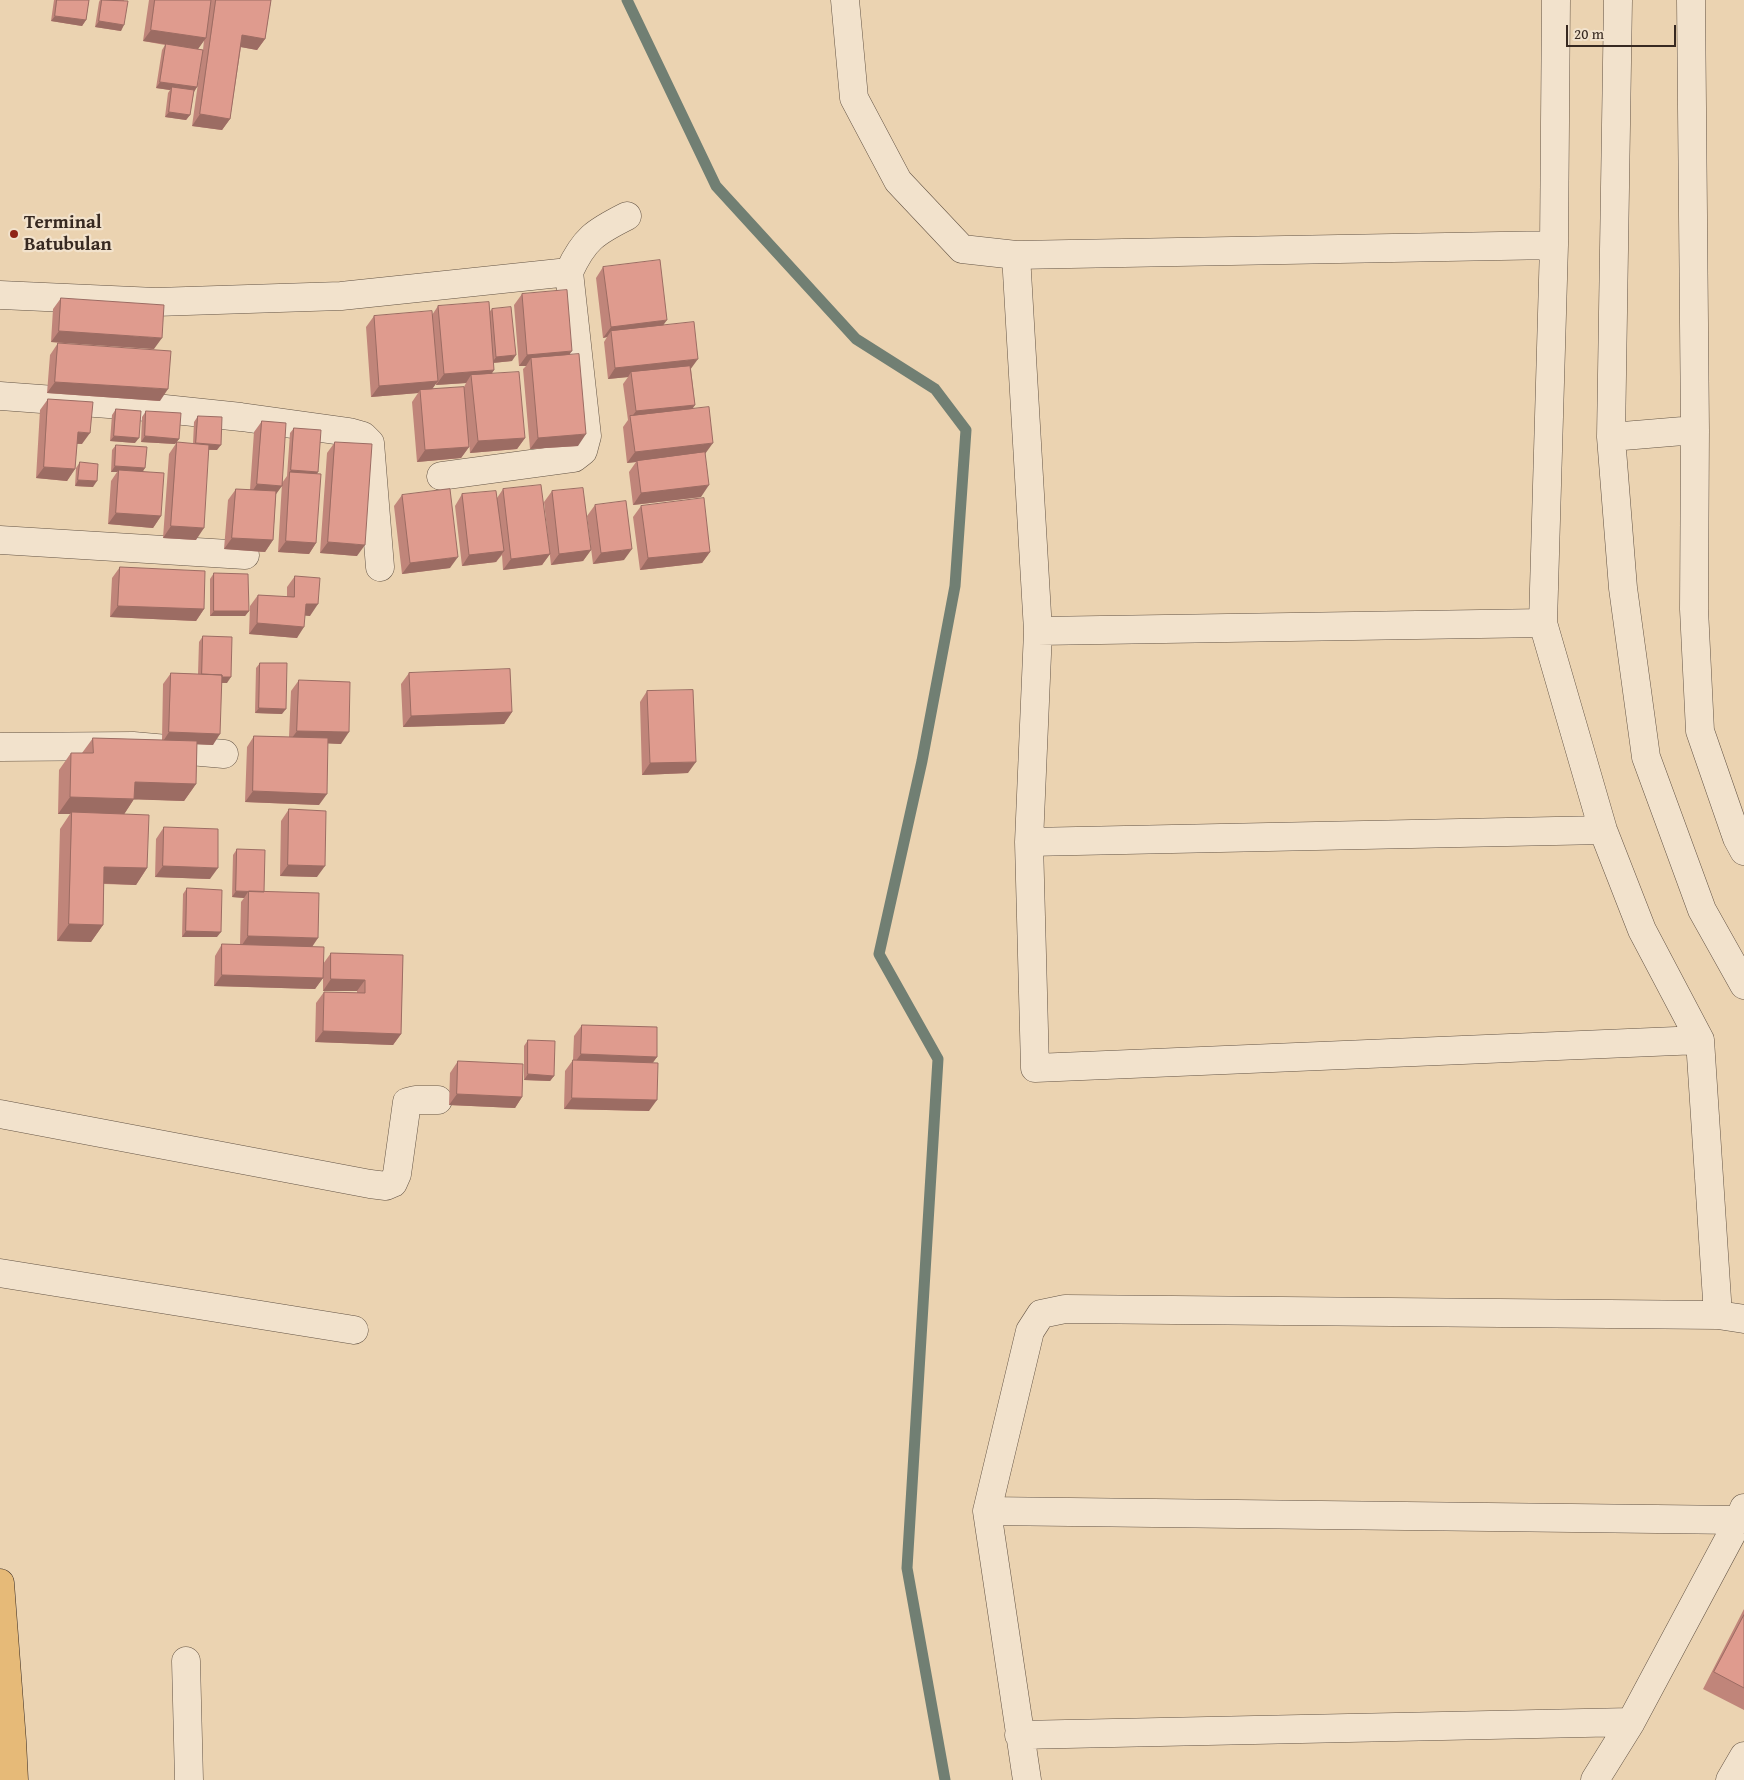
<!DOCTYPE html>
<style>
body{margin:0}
#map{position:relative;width:1744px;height:1780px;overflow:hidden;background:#ebd3b1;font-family:"Gentium Book Plus",serif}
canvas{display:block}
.scale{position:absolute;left:1566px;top:25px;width:110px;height:22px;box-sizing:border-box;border:2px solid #372921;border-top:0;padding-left:6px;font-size:15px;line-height:18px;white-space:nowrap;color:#372921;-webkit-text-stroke:4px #f2e2cc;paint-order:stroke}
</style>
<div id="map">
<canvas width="1744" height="1780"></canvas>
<div class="scale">20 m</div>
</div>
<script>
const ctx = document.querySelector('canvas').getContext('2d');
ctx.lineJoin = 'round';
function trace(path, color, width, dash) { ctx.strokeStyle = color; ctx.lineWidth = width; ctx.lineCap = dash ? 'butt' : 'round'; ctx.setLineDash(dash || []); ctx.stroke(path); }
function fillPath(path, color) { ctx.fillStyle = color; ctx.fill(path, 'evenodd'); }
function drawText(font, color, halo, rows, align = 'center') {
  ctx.font = font + ' "Gentium Book Plus",serif'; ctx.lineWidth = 4.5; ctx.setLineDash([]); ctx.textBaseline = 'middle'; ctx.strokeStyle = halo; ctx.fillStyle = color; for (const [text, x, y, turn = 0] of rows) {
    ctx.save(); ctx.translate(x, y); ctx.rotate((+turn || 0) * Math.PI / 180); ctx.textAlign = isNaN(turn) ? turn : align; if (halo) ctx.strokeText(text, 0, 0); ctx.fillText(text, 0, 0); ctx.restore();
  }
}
trace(new Path2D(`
 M627,0L716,186L856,339L935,389L966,430L955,586L922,761L879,954L938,1059L907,1568L945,1780`), '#717f73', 11);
const street = new Path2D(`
 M845,0L854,98L898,181L962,249L1016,255L1554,245
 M1556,0L1554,245L1543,623L1603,830L1642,930L1700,1040L1718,1315
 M1618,0L1611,437L1623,588L1646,757L1702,910L1744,985
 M1691,0L1695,430L1694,609L1700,731L1737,838L1744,851
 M1016,255L1038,631L1029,842L1035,1068L1700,1040
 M569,272C584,239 595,232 627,216
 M0,295L156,302L341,296L569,272L587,436L583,451L574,458L441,476
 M0,396L136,406L241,417L349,432L363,436L370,443L380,567
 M1611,437L1695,430
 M0,540L245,555
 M1038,631L1543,623
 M0,747L133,746L224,754
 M1029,842L1603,830
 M0,1114L370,1184L386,1186L393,1183L397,1174L407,1102L415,1100H438
 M0,1273L354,1330
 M987,1511L1739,1520
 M186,1661L189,1780
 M1019,1735L1631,1722
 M1027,1780L987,1511L1030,1331L1041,1314L1065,1309L1718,1315L1744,1319
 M1595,1780L1631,1722L1739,1520L1744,1508
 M1730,1780L1744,1756`);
const highway = new Path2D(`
 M0,1583L12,1741L14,1780`);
trace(street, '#645445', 29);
trace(highway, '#372921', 29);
trace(street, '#f2e2cc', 28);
trace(highway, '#e6ba78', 28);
fillPath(new Path2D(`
 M54,0H89L86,20L82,26L51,21Z
 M100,0H124L121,31L95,27L99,2Z
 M149,0H271L265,39L257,50L241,47L230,119L222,130L192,126L201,62L197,87L194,92L190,115L186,120L165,117L168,93L170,90L156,88L162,50L165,45L143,41ZM204,40L203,50L198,49Z
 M603,267L664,325L691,369L695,405L692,409L705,453L701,497L633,505L629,472L636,462L627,463L623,427L628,420L623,384L628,377L608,379L604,342L607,337L603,338L596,278Z
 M522,294L570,355L578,446L530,449L523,369L526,366H519L514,305Z
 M61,298L154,349L51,342L53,309Z
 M438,306L489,312L492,309L512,361L493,363L494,370L492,373L525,438L517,449L470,453L469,441V447L461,458L417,462L412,402L418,393L371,397L366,327L374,316L432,315ZM436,383V385L466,383L464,387L432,389Z
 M58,343L160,401L47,393L50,355Z
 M48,399L82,444H77L75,469L67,481L36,478L40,410Z
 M116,409L135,443L110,441L112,415Z
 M146,411L179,439L175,444L141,442L142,417Z
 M198,416L217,450H209L196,540L163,538L169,454L177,442L193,444L194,422Z
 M262,421L276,494L273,540L265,552L224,549L228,500L236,489L250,490L254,432Z
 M294,428L317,474L316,543L309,554L278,552L282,483L287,476L290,433Z
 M335,442L357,556L320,553L327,453Z
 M116,445L145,468L143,471L161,516L153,528L108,524L111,481L117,472H111L112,450Z
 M80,462L93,487L75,486L76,468Z
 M503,489L550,554L542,565L503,570L502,555L496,562L462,566L455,506L462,494L497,498Z
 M552,491L591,550L583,561L551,565L544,502Z
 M402,495L450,568L402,574L394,506Z
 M595,505L624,560L593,564L587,516Z
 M641,506L710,552L702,563L640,570L633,517Z
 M120,567L204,609L196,621L110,617L112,578Z
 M214,573L249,611L245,616H210V579Z
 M295,576L310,616L305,615L297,638L249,634L250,606L258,595L287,597V587Z
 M203,636L227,683H222L213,745L197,744L196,784L184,801L134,799L124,814L147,868L136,885L104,884L103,925L91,942L57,941L60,829L70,814H58L59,770L71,753H82L93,738L162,740L163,684L171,673L198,674L199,642Z
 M260,663L282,714L255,713L256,668Z
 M409,673L512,712L504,724L403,727L401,684Z
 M299,680L341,744L328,743L319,805L245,802L247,747L254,736L289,737L291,691Z
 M647,691L688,773L642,775L640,702Z
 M289,809L317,877L280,876L281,821Z
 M164,827L210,879L155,877L156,839Z
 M237,849L264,892L312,947L323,964L331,953L403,955L401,1034L393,1045L315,1042L316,1003L324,992L357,993V991H323V978L315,989L214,986L215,956L222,944L240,945L241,902L244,898L232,897L233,855Z
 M187,888L217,937H182L183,894Z
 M582,1025L657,1057L652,1063L649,1111L564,1109L565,1071L573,1060L574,1036Z
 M528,1040L554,1076L550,1081L524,1080V1046Z
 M458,1061L522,1097L515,1108L449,1105L450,1073Z
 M1744,1609V1710L1703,1689Z`), '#c0857a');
fillPath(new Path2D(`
 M55,16L86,20L82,26L51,21Z
 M99,21L124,25L121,31L95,27Z
 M151,30L206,38L198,49L143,41Z
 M242,35L265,39L257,50L235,46Z
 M160,82L197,87L193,93L172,87L170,90L156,88Z
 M169,112L190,115L186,120L165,117Z
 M200,114L230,119L222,130L192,126Z
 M667,320L659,331H611L607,337L603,338L611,327Z
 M59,331L162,338L154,349L51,342Z
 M572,351L564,362L531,358L526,366H519L527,355Z
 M516,355L512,361L492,363L496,357Z
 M698,359L690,370L631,372L628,377L608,379L615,368Z
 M494,370L486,382L471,375L466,383L436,385L444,374Z
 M438,381L430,392L420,390L418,393L371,397L379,386Z
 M55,382L168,389L160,401L47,393Z
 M695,405L687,416L631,418L636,411Z
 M78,432L90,433L82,444L70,443Z
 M586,434L578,446L530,449L538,438Z
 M114,436L139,438L135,443L110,441Z
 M145,436L179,439L175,444L141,442Z
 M525,438L517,449L470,453L478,441Z
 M196,443L221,445L217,450L192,449Z
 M713,443L705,454L637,461L636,462L627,463L635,452Z
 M469,447L461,458L417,462L425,450Z
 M115,466L145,468L141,474L119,470L117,472H111Z
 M44,467L75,469L67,481L36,478Z
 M291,470L318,472L315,477L290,472Z
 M78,480L97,481L93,487L75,486Z
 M257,484L282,486L274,497L250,495Z
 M709,485L701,497L633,505L641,493Z
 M116,513L161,516L153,528L108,524Z
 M171,526L204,528L196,540L163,538Z
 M232,538L273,540L265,552L224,549Z
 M286,541L316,543L309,554L278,552Z
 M328,542L365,545L357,556L320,553Z
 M632,549L624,560L593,564L601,553Z
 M591,550L583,561L551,565L559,554Z
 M504,551L496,562L462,566L469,555Z
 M710,552L702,563L640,570L648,558Z
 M550,554L542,565L503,570L511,559Z
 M458,557L450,568L402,574L410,563Z
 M306,604H318L310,616L298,615Z
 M118,606L204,609L196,621L110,617Z
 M214,611H249L245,616H210Z
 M257,623L304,627L297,638L249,634Z
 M202,676L231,677L227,683L198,682Z
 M259,708L286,709L282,714L255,713Z
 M512,712L504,724L403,727L411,716Z
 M297,731L349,732L341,744L289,742Z
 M169,732L220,734L213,745L162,743Z
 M696,762L688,773L642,775L650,763Z
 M135,782L196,784L184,801L123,799Z
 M253,791L327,794L319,805L245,802Z
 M70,797L134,799L123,816L72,812L70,814H58Z
 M288,865L325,866L317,877L280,876Z
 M163,866L218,868L210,879L155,877Z
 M104,867L147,868L136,885L93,883Z
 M236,891L248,892L244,898L232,897Z
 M69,924L103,925L91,942L57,941Z
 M186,931L221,932L217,937H182Z
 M248,936L318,938L310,950L240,948Z
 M222,975L323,978L315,989L214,986Z
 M331,979L365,980L357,991H323Z
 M323,1031L401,1034L393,1045L315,1042Z
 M581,1054L657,1057L649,1068L573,1065Z
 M528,1074L554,1076L550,1081L524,1080Z
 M457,1094L522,1097L515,1108L449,1105Z
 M572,1098L657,1100L649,1111L564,1109Z`), '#9c6c63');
const building = new Path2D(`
 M57,0H89L86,20L55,16Z
 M102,0L128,1L124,25L99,21Z
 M155,0H211L206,38L151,30Z
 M216,0H271L265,39L242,35L230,119L200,114Z
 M166,44L203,50L197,87L160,82Z
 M172,87L194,90L190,115L169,112Z
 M660,260L667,320L611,327L603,267Z
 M567,290L572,351L527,355L522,294Z
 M61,298L164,305L162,338L59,331Z
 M489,302L494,370L444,374L438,306Z
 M511,307L516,355L496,357L492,309Z
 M432,311L438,381L379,386L374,316Z
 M694,322L698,359L615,368L611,331Z
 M58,343L171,351L168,389L55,382Z
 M579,354L586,434L538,438L531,358Z
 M690,366L695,405L636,411L631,372Z
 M519,372L525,438L478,441L471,375Z
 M464,387L469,447L425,450L420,390Z
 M48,399L93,402L90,433L78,432L75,469L44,467Z
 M709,407L713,443L635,452L630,416Z
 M116,409L141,411L139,438L114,436Z
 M146,411L181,413L179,439L145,436Z
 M198,416L222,417L221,445L196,443Z
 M262,421L286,423L282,486L257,484Z
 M294,428L321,430L318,472L291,470Z
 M177,442L209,445L204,528L171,526Z
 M335,442L372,444L365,545L328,542Z
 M116,445L147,447L145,468L115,466Z
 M705,452L709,485L641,493L637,461Z
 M80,462L98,464L97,481L78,480Z
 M119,470L164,473L161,516L116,513Z
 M290,472L321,474L316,543L286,541Z
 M541,485L550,554L511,559L503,489Z
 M583,488L591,550L559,554L552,491Z
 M236,489L276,491L273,540L232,538Z
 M450,489L458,557L410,563L402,495Z
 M496,491L504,551L469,555L462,494Z
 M704,498L710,552L648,558L641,506Z
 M626,501L632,549L601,553L595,505Z
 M120,567L205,571L204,609L118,606Z
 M214,573L248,574L249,611H214Z
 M295,576L320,578L318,604H306L304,627L257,623L258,595L294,597Z
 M203,636L232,637L231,677H222V675L202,674Z
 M260,663H287L286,709L259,708Z
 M510,669L512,712L411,716L409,673Z
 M171,673L222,675L220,734L169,732Z
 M299,680L350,682L349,732L297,731Z
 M693,690L696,762L650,763L647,691Z
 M254,736L328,738L327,794L253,791Z
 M93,738L197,741L196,784L135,782L134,799L70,797L71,753H93Z
 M289,809L326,811L325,866L288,865Z
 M72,812L149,815L147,868L104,867L103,925L69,924Z
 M164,827L218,829V868L163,866Z
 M237,849L265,850L264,892L236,891Z
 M187,888L222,890L221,932L186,931Z
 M249,891L319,893L318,938L248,936Z
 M222,944L324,947L323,978L222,975Z
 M331,953L403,955L401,1034L323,1031L324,992L365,993V980L331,979Z
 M582,1025L657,1027V1057L581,1054Z
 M528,1040L555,1041L554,1076L528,1074Z
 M573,1060L658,1063L657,1100L572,1098Z
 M458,1061L523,1064L522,1097L457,1094Z
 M1744,1615V1688L1714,1672Z`);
fillPath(building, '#df9b8e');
trace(building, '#9c6c63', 1);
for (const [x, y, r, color] of [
 [14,234,5,"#8f2418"]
]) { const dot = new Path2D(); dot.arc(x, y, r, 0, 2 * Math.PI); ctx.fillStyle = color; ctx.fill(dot); trace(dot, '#f2e2cc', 2); }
drawText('bold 19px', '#372921', '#f2e2cc', [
 ["Terminal",24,223],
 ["Batubulan",24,245]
], 'left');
</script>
